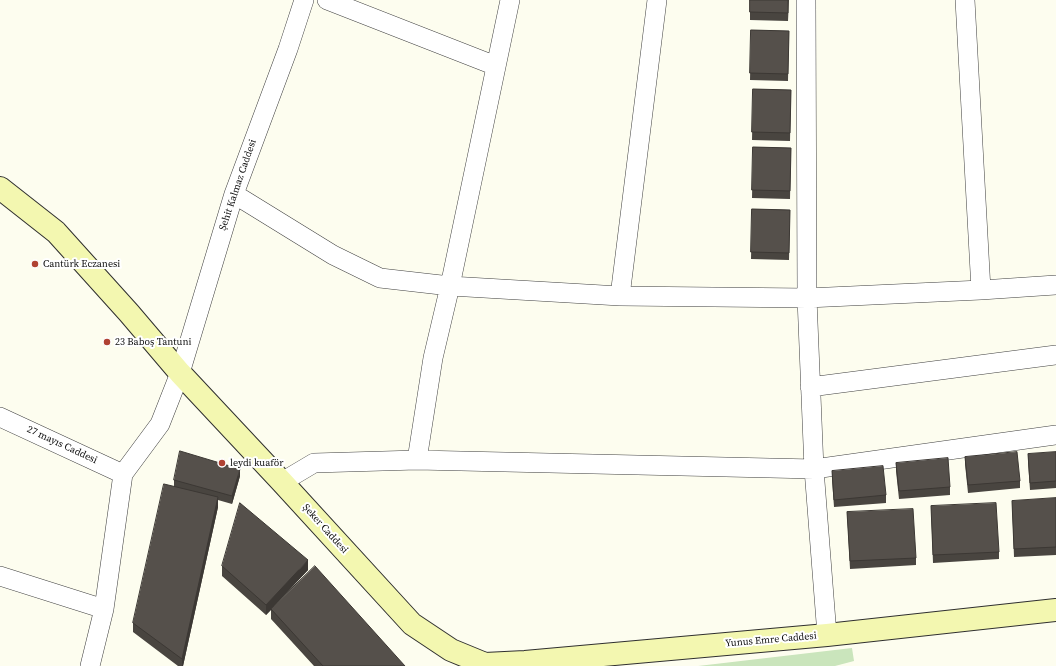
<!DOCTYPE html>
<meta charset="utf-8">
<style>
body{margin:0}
canvas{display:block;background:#fdfdef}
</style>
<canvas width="1056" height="666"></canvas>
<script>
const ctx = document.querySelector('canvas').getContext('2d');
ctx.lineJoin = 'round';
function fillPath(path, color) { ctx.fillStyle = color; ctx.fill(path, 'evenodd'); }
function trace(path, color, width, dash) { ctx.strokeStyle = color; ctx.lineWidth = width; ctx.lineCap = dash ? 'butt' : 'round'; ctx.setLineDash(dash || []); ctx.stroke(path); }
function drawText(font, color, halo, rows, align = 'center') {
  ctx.font = font + ' "Source Serif 4",serif'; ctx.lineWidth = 4; ctx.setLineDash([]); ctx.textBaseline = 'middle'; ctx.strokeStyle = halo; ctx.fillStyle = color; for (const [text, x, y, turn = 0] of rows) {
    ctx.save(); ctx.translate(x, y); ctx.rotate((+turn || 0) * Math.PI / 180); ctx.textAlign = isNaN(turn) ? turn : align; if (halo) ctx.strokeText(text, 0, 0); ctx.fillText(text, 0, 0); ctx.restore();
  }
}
fillPath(new Path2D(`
 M852,648L854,661L835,666H698Z`), '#cae5bc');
const street = new Path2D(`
 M327,0L496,66
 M806,0L807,298L814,469L827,635
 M965,0L981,290
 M234,194L333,255L380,278L450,286L620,296L807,298L981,290L1056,285
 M620,296L657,0
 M810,387L1056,355
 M0,417L123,474
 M417,460L433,358L450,286L510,0
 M282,482L314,463L417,460L814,469L1056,435
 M0,576L104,609
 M90,666L104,609L123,474L160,424L180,373L234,194L288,49L304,0`);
const secondary = new Path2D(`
 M0,188L56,232L129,313L180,373L282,482L412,624L451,650L485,664L525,662L827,635L1056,610`);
trace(street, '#404040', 20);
trace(secondary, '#2f2f2f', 24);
trace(street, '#fff', 19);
trace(secondary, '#f3f7b0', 22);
fillPath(new Path2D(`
 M750,0H789L788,21L750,20Z
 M751,30L789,31L788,81L750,80Z
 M753,89L791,90L790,141L752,140Z
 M753,147L791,148L790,199L752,198Z
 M752,209L790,210L789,260L751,259Z
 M1056,452V488L1030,490L1028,462V454Z
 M965,457L1020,481V488L968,493L965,464Z
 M896,463L950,487V495L899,499L896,471Z
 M832,471L886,495V503L834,507L832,479Z
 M240,476L232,504L218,500V507L183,666H178L133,632V623L174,486V480Z
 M1056,498V555L1014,557L1012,501Z
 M931,506L999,552V559L933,563Z
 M847,512L916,558V565L850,569Z
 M222,566L308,570L274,606L405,666H314L271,619V610L266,615L222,576Z`), '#494540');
fillPath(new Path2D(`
 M240,469V476L232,504V496Z
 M218,497V507L183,666H182V659Z
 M308,560V570L266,615V605Z`), '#3c3834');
const building = new Path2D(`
 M750,0H788V13L750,12Z
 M751,30L789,31L788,74L750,73Z
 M753,89L791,90L790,133L752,132Z
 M753,147L791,148L790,191L752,190Z
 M752,209L790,210L789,253L751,252Z
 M180,451L240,469L232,496L174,480Z
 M1017,452L1020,481L968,485L965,457Z
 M1056,452V481L1030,483L1028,454Z
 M948,458L950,487L899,491L896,463Z
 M883,466L886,495L834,500L832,471Z
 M164,484L218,497L182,659L133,623Z
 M1056,498V547L1014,549L1012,501Z
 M240,503L308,560L266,605L222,566Z
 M996,503L999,552L933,555L931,506Z
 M913,509L916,558L850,561L847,512Z
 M315,566L405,666H323L271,609Z`);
fillPath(building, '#55504b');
trace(building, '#3c3834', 1);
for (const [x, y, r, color] of [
 [35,264,4,"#b04233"],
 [107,342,4,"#b04233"],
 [222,463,4,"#b04233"]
]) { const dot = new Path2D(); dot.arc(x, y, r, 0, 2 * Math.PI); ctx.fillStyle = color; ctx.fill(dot); trace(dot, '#fff', 1.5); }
drawText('10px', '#0d0d0d', '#fff', [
 ["Şehit Kalmaz Caddesi",238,185,-71],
 ["27 mayıs Caddesi",62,445,25],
 ["Şeker Caddesi",325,529,48],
 ["Yunus Emre Caddesi",771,640,-5]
]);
drawText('10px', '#0d0d0d', '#fff', [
 ["Cantürk Eczanesi",43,264],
 ["23 Baboş Tantuni",115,342],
 ["leydi kuaför",230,463]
], 'left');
</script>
